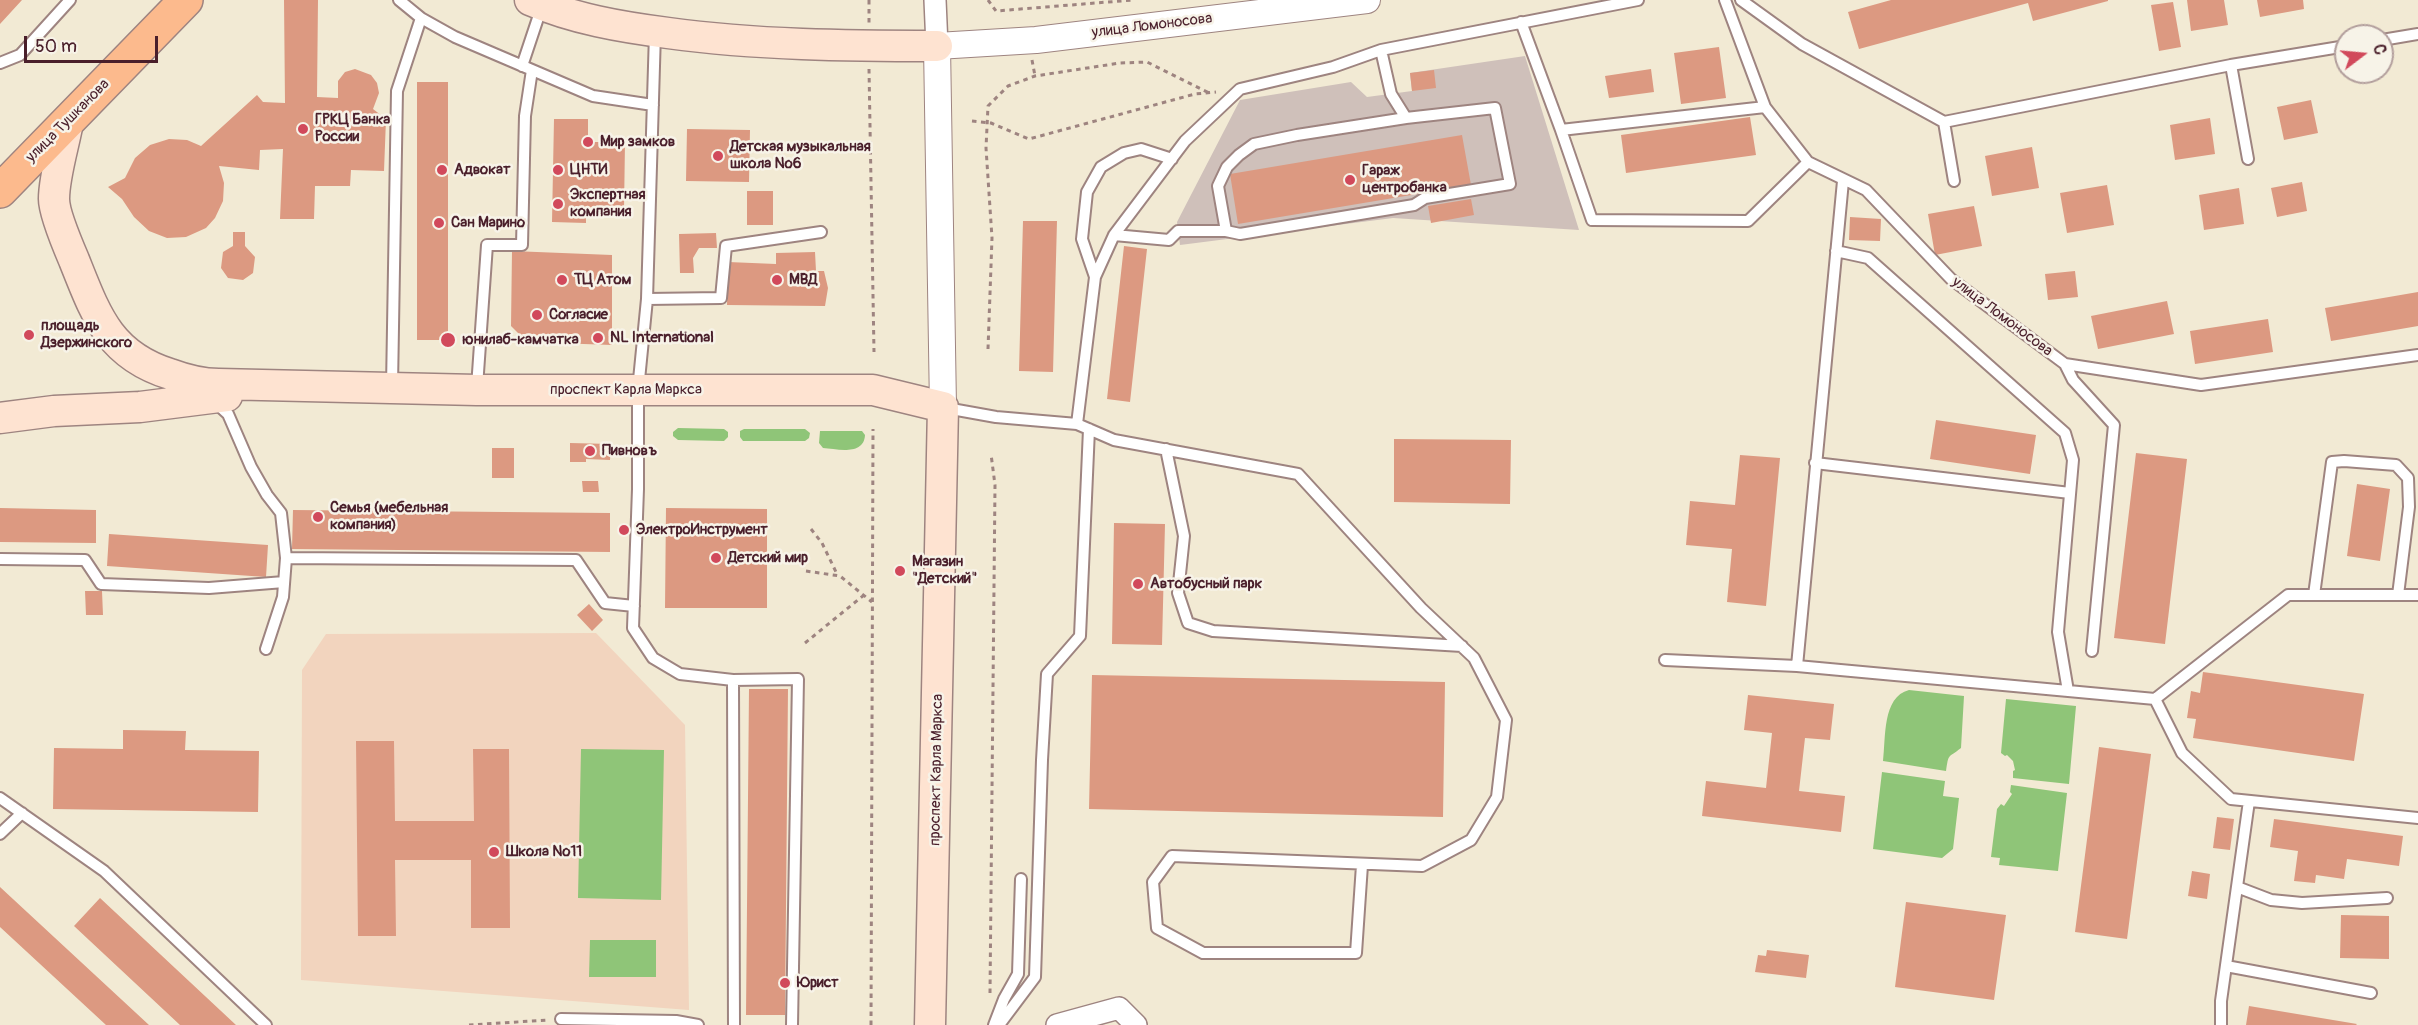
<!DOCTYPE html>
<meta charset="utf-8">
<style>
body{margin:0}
#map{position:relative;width:2418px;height:1025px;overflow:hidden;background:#f2ead4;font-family:Pangolin,sans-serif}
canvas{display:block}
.north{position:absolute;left:2334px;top:24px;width:60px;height:60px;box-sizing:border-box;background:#f7f3e8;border:2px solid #b29e9c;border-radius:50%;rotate:74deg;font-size:16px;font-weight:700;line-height:24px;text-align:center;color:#4a1f2b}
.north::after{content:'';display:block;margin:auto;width:21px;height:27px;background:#d1495b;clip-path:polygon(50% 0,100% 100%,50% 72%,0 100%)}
.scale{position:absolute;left:24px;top:36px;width:134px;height:27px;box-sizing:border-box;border:3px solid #4a1f2b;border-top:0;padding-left:8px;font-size:18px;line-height:21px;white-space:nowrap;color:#4a1f2b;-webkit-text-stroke:4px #f7f3e8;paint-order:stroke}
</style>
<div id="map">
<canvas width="2418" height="1025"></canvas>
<div class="north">С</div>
<div class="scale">50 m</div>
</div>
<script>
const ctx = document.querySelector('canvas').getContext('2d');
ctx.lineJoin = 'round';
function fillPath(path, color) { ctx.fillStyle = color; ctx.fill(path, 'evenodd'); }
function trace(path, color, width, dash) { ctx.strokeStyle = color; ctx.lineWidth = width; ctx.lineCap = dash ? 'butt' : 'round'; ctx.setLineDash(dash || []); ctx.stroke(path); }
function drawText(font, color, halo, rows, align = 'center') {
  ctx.font = font + ' Pangolin,sans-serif'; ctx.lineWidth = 5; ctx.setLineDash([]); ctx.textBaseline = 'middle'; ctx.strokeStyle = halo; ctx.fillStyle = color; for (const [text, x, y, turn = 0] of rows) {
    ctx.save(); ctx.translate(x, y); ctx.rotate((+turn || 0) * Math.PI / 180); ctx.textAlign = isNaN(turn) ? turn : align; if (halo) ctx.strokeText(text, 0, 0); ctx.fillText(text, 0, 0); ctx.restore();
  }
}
fillPath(new Path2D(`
 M596,633L685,725L689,1010L301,980L302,670L326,634Z`), '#f2d4be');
fillPath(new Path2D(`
 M1525,56L1579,230L1393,218L1180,245L1177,222L1240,100L1351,82L1367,97L1412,91L1410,73Z`), '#cfc0ba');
fillPath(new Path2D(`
 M678,428L724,429L728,432V437L724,441L678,440L673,436V432Z
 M744,429H805L810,433L809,438L805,441H743L740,437V431Z
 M820,431H862L865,435C864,456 837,449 823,448L819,443Z
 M1909,690L1964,696L1961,748C1947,759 1949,753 1946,771L1883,761C1886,738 1882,697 1909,690Z
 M2006,699L2076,706L2069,784L2013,778V771L2015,770L2013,761L2007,755L2005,756L2001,753Z
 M581,749L664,750L661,900L578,898Z
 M1882,772L1945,781L1943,796L1959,798L1953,849L1942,858L1873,849Z
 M2011,785L2067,793L2058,871L1999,865L2000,858L1991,857L1997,809L2001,804L2004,806L2012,794L2010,792Z
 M590,940H656V977H589Z`), '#8fc578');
fillPath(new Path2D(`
 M0,0H22L0,24Z
 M284,0H318L317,97L338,98V81L345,72L355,69L371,75L377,83L379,93L373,109L386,119L384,171L351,170L350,186H315L314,219H280L283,149L260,150L259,170L219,166L224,183L223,201L215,218L206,228L186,237L167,238L149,231L134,217L122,199L108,187L125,178L135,158L150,145L169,139L187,140L201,146L257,95L263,102L285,103Z
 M1891,0H2108V1L2033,21L2028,3L1859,49L1848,12Z
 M2187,0H2224L2228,25L2191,31Z
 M2257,0H2303L2304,9L2260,17Z
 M2173,2L2181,47L2159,51L2151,5Z
 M1719,47L1726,98L1681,104L1674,53Z
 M1651,69L1654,92L1609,98L1605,76Z
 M1434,70L1436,88L1412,91L1410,73Z
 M417,82H448V340H417Z
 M2311,100L2318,133L2284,140L2277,107Z
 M1750,117L1756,155L1626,173L1621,135Z
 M2210,118L2215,154L2175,160L2170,125Z
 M554,119H588V142H625L624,210L586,209V223L552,222Z
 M687,129L750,130L749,182L686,181Z
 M1462,135L1471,185L1238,224L1230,174Z
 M2032,147L2039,188L1992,196L1985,156Z
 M2302,182L2307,211L2277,217L2271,188Z
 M2107,185L2114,225L2067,233L2060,193Z
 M2239,188L2244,224L2204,230L2199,195Z
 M747,191H773V225H747Z
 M1471,199L1474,215L1431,223L1428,206Z
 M1974,206L1982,246L1935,255L1928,214Z
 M1850,217L1881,219L1880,241L1849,240Z
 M1023,221H1057L1053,372L1019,371Z
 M233,232H245V246L255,257L253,273L243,280L228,278L221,268L223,252L233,246Z
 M716,233L717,248H699L693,258L694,273H680L679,234Z
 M1124,246L1147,249L1130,402L1107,399Z
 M512,251L612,255V345L527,342L511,326Z
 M815,252L816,271H824L828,288L825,306L727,305L728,262L776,264V253Z
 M2075,271L2078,297L2048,300L2045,274Z
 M2418,292V326L2331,341L2325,308Z
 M2167,301L2174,334L2098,349L2091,316Z
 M2268,319L2273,352L2195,364L2190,331Z
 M1936,420L2036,435L2030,474L1930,459Z
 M1394,439L1511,440L1510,504L1394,502Z
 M570,443L611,444L610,460L586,459V462H570Z
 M492,448H514V478H492Z
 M2136,453L2187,459L2165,644L2114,638Z
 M1740,455L1780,458L1766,606L1727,602L1732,549L1686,545L1690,501L1735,505Z
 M582,481H598L599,492H583Z
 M2357,484L2390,489L2380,561L2347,556Z
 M0,508L96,510V543L0,542Z
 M666,508L767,509V608H665Z
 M293,510L610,513V552L292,549Z
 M1114,523L1165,524L1162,645L1112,644Z
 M109,534L268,545L266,577L107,566Z
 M85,591H102L103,615H86Z
 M589,604L603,620L592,631L577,615Z
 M2203,672L2364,694L2354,761L2193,738L2196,719L2187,718L2191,691L2200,693Z
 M1092,675L1445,682L1443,817L1089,809Z
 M749,689H788L785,1015H746Z
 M1748,695L1834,704L1830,740L1805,738L1799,791L1845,796L1841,832L1702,816L1706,781L1766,788L1772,733L1744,730Z
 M123,730L186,731L185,750L259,751L258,812L53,809L54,748L123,749Z
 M356,741H394L395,821H474L473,749H509L510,928H471V860H395L396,936H358Z
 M2099,747L2151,754L2127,939L2075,932Z
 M2217,817L2234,819L2230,850L2213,848Z
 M2274,819L2403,836L2399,866L2347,859L2344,879L2316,875L2315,883L2294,881L2298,851L2270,847Z
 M2192,871L2210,874L2207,899L2188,896Z
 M0,887L149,1025H106L0,927Z
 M100,898L236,1025H180L74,926Z
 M1906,902L2006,915L1994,1000L1895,987Z
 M2341,915L2389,916V959L2340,958Z
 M1767,950L1809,955L1806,978L1755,972L1758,955L1766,956Z
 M2249,1006L2357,1024L2356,1025H2246Z`), '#dc9981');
const service = new Path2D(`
 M399,0L421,18L455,37L593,96L653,105
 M1725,0L1765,107L1808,162L1866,190L1951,279L2065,364L2201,385L2418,355
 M1741,0L1802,44L1944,122L2231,65L2346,46
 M1521,22L1561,130L1765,107
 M655,33L647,299L638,390V489L633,628L653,658L680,674L733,680L798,679L792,1025
 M2382,40L2418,34
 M1381,50L1391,94L1406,118L1297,135L1254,144L1239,155L1227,167L1218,186L1226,231L1240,234L1414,205L1425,198L1510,184L1495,108L1406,118
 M0,63L20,55L70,0
 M2231,65L2248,159
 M522,66L542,6
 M1944,122L1954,181
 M1561,130L1592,220L1748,221L1808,162
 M1114,235L1169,240L1178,231H1226
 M1836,251L1868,258L2065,433L2073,460L2058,632L2068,691
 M1095,277L1082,239L1087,192L1101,167L1124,153L1141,149L1172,159
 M647,299L721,298L726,246L821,232
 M2065,364L2073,380L2114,425L2092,651
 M392,386L397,91L421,18
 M477,387L487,245H522L525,116L532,70
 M216,403L228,414L251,467L267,495L281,513L286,558L576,560L605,603L634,606
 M946,408L996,417L1077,424L1095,277L1114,235L1185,141L1240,89L1333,67L1381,50L1638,0
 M1077,424L1114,440L1298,474L1421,608L1474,658L1506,720L1497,797L1471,840L1422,866L1172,856L1153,882L1157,928L1203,953H1356L1362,865
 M1166,449L1184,536L1178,593L1188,623L1213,631L1462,646
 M1815,463L2070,493
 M0,559L85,560L101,584L209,588L284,582
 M2314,595L2332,462L2344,461L2396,465L2408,478L2409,507L2398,595
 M266,649L283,597L286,558
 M1665,660L1797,666L2155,699L2182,753L2231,799L2418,818
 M1797,666L1843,181
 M733,680L734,1025
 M2155,699L2288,595H2418
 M0,798L104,871L266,1025
 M0,834L22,813
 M2237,887L2271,900L2302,903L2387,898
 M2226,966L2371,993
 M561,1019L676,1021L698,1025
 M994,1025L1004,999L1018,974L1021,879
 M999,1025L1035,977L1042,760L1047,674L1080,636L1089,429
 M2221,1025V1001L2249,801`);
const minor = new Path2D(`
 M935,0L937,46
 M1057,1025L1119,1008L1136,1025`);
const tertiary = new Path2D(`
 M943,407L937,46L1036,40L1367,0`);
const secondary = new Path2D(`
 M530,0C574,19 621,27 668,33C757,45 847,46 937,46
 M68,122C64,145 54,176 54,199C54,213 68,246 74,260C96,315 109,355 170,374C186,380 202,384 219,384L477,390H873L943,407L930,1025
 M0,418L54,411L140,407L227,396`);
const primary = new Path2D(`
 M0,191L186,0`);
trace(service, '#9e8480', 14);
trace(minor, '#9e8480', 24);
trace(tertiary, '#9e8480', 28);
trace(secondary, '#9e8480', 33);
trace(primary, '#9e8480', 36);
trace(new Path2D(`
 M869,0V23
 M988,0L996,11L1133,0
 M1032,60L1035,76
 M869,69L874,352
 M972,121L991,123L1029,139L1195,94L1216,92
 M988,349L992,238L986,148L988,106L1008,86L1035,76L1120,63L1147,62L1209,93
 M811,529L822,543L837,574
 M806,571L840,576L872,602
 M805,643L864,595
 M990,993L995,485L991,454
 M469,1025L548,1020
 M871,1025L873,429`), '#9e8480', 3, [4.5, 4.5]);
trace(service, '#fff', 10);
trace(minor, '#fff', 21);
trace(tertiary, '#fff', 26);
trace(secondary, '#fee3d1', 30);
trace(primary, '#fcba8d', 33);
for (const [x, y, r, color] of [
 [303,129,6,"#d1495b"],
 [588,142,6,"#d1495b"],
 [718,156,6,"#d1495b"],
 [442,170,6,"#d1495b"],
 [558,170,6,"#d1495b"],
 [1350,180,6,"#d1495b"],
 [558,204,6,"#d1495b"],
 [439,223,6,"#d1495b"],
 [562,280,6,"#d1495b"],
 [777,280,6,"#d1495b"],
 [537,315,6,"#d1495b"],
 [29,335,6,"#d1495b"],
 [598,338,6,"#d1495b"],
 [448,340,8,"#d1495b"],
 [590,451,6,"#d1495b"],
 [318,517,6,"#d1495b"],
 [624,530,6,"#d1495b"],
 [716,558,6,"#d1495b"],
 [900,571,6,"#d1495b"],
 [1138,584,6,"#d1495b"],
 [494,852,6,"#d1495b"],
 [785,983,6,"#d1495b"]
]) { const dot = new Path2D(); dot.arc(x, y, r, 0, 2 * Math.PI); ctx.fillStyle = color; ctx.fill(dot); trace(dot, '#f7f3e8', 2); }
drawText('15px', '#4a1f2b', '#f7f3e8', [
 ["улица Ломоносова",1152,26,-7],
 ["улица Тушканова",68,121,-45],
 ["улица Ломоносова",2002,317,37],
 ["проспект Карла Маркса",626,390],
 ["проспект Карла Маркса",937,770,-89]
]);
drawText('bold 15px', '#4a1f2b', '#f7f3e8', [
 ["ГРКЦ Банка",315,120],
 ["России",315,137],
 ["Мир замков",600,142],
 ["Детская музыкальная",730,147],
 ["школа №6",730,164],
 ["Адвокат",454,170],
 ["ЦНТИ",570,170],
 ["Гараж",1362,171],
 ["центробанка",1362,188],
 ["Экспертная",570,195],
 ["компания",570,212],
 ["Сан Марино",451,223],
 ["ТЦ Атом",574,280],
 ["МВД",789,280],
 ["Согласие",549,315],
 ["площадь",41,326],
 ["Дзержинского",41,343],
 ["NL International",610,338],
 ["юнилаб-камчатка",462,340],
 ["Пивновъ",602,451],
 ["Семья (мебельная",330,508],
 ["компания)",330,525],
 ["ЭлектроИнструмент",636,530],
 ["Детский мир",728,558],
 ["Магазин",912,562],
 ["\"Детский\"",912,579],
 ["Автобусный парк",1150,584],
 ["Школа №11",506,852],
 ["Юрист",797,983]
], 'left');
</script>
